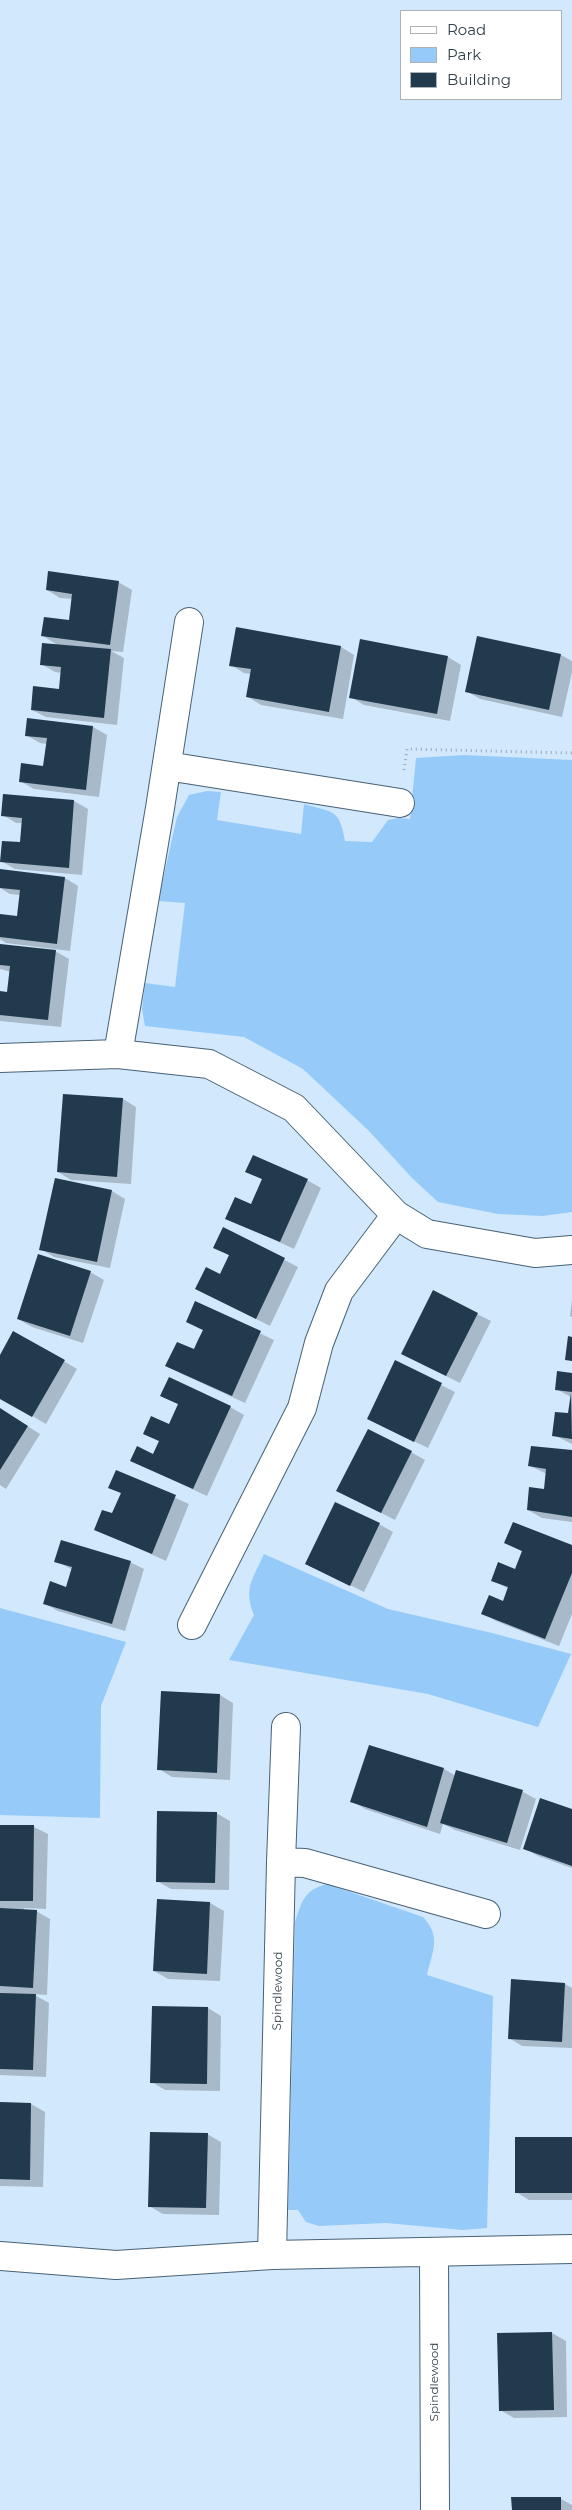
<!DOCTYPE html>
<style>
body{margin:0}
#map{position:relative;width:572px;height:2510px;overflow:hidden;background:#d2e8fc;font-family:Montserrat,sans-serif}
canvas{display:block}
.legend{position:absolute;left:400px;top:10px;width:162px;height:90px;box-sizing:border-box;background:#fff;border:1px solid #adb2b6;margin:0;padding:6px 9px;list-style:none;font-size:15px;color:#333f48}
.legend li{display:flex;align-items:center;gap:10px;height:25px}
.legend b{width:25px;border:1px solid #adb2b6}
</style>
<div id="map">
<canvas width="572" height="2510"></canvas>
<ul class="legend">
<li><b style="height:6px;background:#fff"></b>Road</li>
<li><b style="height:14px;background:#96cbf9"></b>Park</li>
<li><b style="height:14px;background:#223a4d"></b>Building</li>
</ul>
</div>
<script>
const ctx = document.querySelector('canvas').getContext('2d');
ctx.lineJoin = 'round';
function fillPath(path, color) { ctx.fillStyle = color; ctx.fill(path, 'evenodd'); }
function trace(path, color, width, dash) { ctx.strokeStyle = color; ctx.lineWidth = width; ctx.lineCap = dash ? 'butt' : 'round'; ctx.setLineDash(dash || []); ctx.stroke(path); }
function drawText(font, color, halo, rows, align = 'center') {
  ctx.font = font + ' Montserrat,sans-serif'; ctx.lineWidth = 5; ctx.setLineDash([]); ctx.textBaseline = 'middle'; ctx.strokeStyle = halo; ctx.fillStyle = color; for (const [text, x, y, turn = 0] of rows) {
    ctx.save(); ctx.translate(x, y); ctx.rotate((+turn || 0) * Math.PI / 180); ctx.textAlign = isNaN(turn) ? turn : align; if (halo) ctx.strokeText(text, 0, 0); ctx.fillText(text, 0, 0); ctx.restore();
  }
}
fillPath(new Path2D(`
 M464,755L572,760V1212L543,1216L498,1214L438,1202L412,1178L369,1131L303,1069L244,1037L145,1026L142,1009L145,983L175,987L185,903L158,901L177,817L189,795L207,791L221,792L217,820L301,834L304,804C334,813 339,808 345,841L372,842L388,820L399,818L410,819L416,758Z
 M264,1554L388,1609L492,1633L571,1654L538,1727L428,1694L229,1660L254,1615C243,1588 253,1579 264,1554Z
 M0,1608L126,1642L101,1706L100,1818L0,1815Z
 M327,1884L423,1917C442,1937 432,1952 427,1975L493,1996L487,2228L463,2230L386,2223L319,2226L306,2222L298,2210H288L295,1922C302,1901 304,1890 327,1884Z`), '#96cbf9');
fillPath(new Path2D(`
 M118,582L132,590L123,652L111,651L124,658L117,725L46,717L32,710L61,690L62,673L55,672L41,664L59,646L43,636L70,622L73,599L60,598L47,590Z
 M341,647L354,655L343,719L261,705L248,697L252,674L244,673L231,665Z
 M561,655L572,661V672L562,717L480,699L466,691Z
 M448,657L461,665L450,721L364,705L351,697Z
 M28,719L93,727L107,735L99,797L34,789L20,781L44,767L47,744L40,743L26,735Z
 M4,795L74,801L88,809L82,875L15,869L1,861L22,844L23,823H16L3,815Z
 M0,870L65,878L78,886L70,951L6,943L0,939V915L18,917L20,895L10,894L0,888Z
 M0,945L55,951L69,959L61,1027L0,1021V993H8L11,972L0,969Z
 M123,1099L136,1107L131,1184L71,1180L58,1172Z
 M247,1171L307,1180L321,1188L294,1249L227,1218L251,1206L263,1180Z
 M56,1179L112,1191L125,1199L110,1268L54,1257L41,1249Z
 M224,1229L298,1267L270,1326L197,1289L220,1276L230,1256L215,1247Z
 M90,1272L104,1280L83,1343L32,1327L18,1319Z
 M572,1300V1317L570,1316Z
 M196,1303L274,1340L245,1403L180,1373L204,1331L188,1322Z
 M477,1314L491,1321L460,1383L416,1361Z
 M14,1332L77,1369L46,1424L0,1397V1357Z
 M395,1362L455,1392L428,1448L382,1426Z
 M572,1374V1444L554,1435L569,1415L571,1397L556,1389Z
 M162,1396L230,1407L244,1415L207,1496L132,1461L154,1455L160,1442L145,1433L169,1426L179,1405Z
 M0,1409L40,1434L6,1489L0,1485Z
 M572,1451V1522L542,1518L528,1510L545,1490L547,1474L530,1466Z
 M411,1452L425,1460L395,1520L338,1491Z
 M116,1471L189,1504L166,1561L96,1529L113,1515L122,1494L110,1487Z
 M379,1524L393,1532L364,1592L307,1564Z
 M506,1543L572,1546V1614L559,1646L496,1621L483,1613L503,1602L509,1589L492,1580L516,1571L523,1552Z
 M56,1561L130,1562L144,1569L125,1631L58,1611L44,1603L67,1588L73,1570Z
 M220,1695L233,1703L230,1780L172,1777L159,1769Z
 M444,1769L456,1776L523,1792L536,1799L520,1850L455,1830L443,1824L440,1834L365,1809L352,1801Z
 M572,1811V1868L538,1856L524,1848Z
 M216,1813L230,1821L229,1890L171,1889L157,1881Z
 M0,1826L34,1827L48,1834L46,1909L24,1908V1911H36L50,1919L47,1995L33,1994L49,2003L46,2077L0,2075Z
 M158,1900L210,1903L224,1911L220,1981L168,1979L154,1971Z
 M512,1980L565,1984L572,1988V2048L522,2046L509,2038Z
 M208,2008L221,2016L220,2091L165,2090L152,2082Z
 M0,2103L31,2104L45,2112L43,2187L0,2186Z
 M207,2134L221,2142L219,2215L163,2214L149,2206Z
 M572,2138V2200H529L516,2192Z
 M552,2333L566,2341L567,2417L514,2418L500,2410Z
 M561,2499L572,2505V2510H513Z`), '#0003');
fillPath(new Path2D(`
 M48,571L119,581L110,645L41,636L44,617L69,620L72,594L46,590Z
 M236,627L341,646L329,712L246,697L251,669L229,666Z
 M477,636L561,654L549,710L465,692Z
 M360,639L448,656L437,714L349,698Z
 M42,643L111,649L104,718L31,710L33,686L59,689L61,667L40,665Z
 M27,718L93,726L86,790L19,782L21,763L43,766L47,738L25,736Z
 M3,794L74,800L69,868L0,862L2,841L20,842L22,818L1,816Z
 M0,869L65,877L57,944L0,937V914L17,916L20,890L0,888Z
 M0,944L56,950L48,1020L0,1015V991L7,992L10,966L0,965Z
 M63,1094L123,1098L117,1177L57,1172Z
 M253,1155L308,1179L280,1242L225,1219L235,1197L251,1204L262,1179L245,1172Z
 M55,1178L112,1190L97,1262L39,1250Z
 M223,1227L285,1258L256,1319L195,1289L206,1267L220,1274L229,1255L213,1248Z
 M38,1254L91,1271L70,1336L17,1319Z
 M433,1290L478,1313L446,1376L401,1354Z
 M195,1301L261,1331L232,1396L165,1366L177,1342L194,1349L198,1340L203,1330L186,1322Z
 M13,1331L65,1360L32,1417L0,1399V1355Z
 M568,1336L572,1337V1361L565,1360Z
 M395,1360L442,1383L414,1442L367,1419Z
 M557,1371L572,1373V1392L555,1390Z
 M169,1377L231,1406L193,1489L130,1461L137,1446L153,1454L159,1441L143,1434L151,1416L169,1424L178,1404L160,1396Z
 M571,1393L572,1439L552,1436L555,1412L568,1413Z
 M0,1408L28,1426L0,1470Z
 M368,1429L412,1451L381,1513L336,1491Z
 M531,1446L572,1450V1517L527,1510L529,1487L544,1489L546,1469L528,1466Z
 M116,1470L176,1495L152,1554L94,1530L102,1510L112,1513L121,1493L108,1488Z
 M335,1502L380,1523L350,1586L305,1564Z
 M513,1522L572,1545V1573L545,1639L481,1614L489,1595L503,1601L508,1587L491,1581L498,1562L515,1569L522,1551L504,1543Z
 M61,1540L131,1561L112,1624L43,1604L50,1581L66,1587L72,1567L54,1562Z
 M161,1691L220,1694L217,1773L157,1770Z
 M369,1745L444,1768L427,1827L350,1802Z
 M456,1770L523,1790L507,1843L440,1823Z
 M540,1798L572,1809V1866L523,1849Z
 M157,1811L217,1812L215,1883L156,1882Z
 M0,1825H34L33,1901H0Z
 M157,1899L210,1902L207,1974L153,1971Z
 M0,1908L37,1910L33,1988L0,1986Z
 M511,1979L565,1983L562,2042L508,2039Z
 M0,1993L36,1994L33,2070L0,2069Z
 M152,2006L208,2007L207,2084L150,2083Z
 M0,2102L31,2103L30,2180L0,2179Z
 M150,2132L208,2133L206,2208L148,2207Z
 M515,2137H572V2193H515Z
 M552,2332L554,2410L499,2411L497,2333Z
 M511,2497H561V2510H512Z`), '#223a4d');
const minor = new Path2D(`
 M167,766L400,803
 M118,1054L160,808L189,622
 M0,1058L118,1054L209,1064L294,1108L396,1215L427,1234L535,1253L572,1250
 M192,1625L302,1408L319,1343L339,1291L396,1215
 M281,1862L305,1863L486,1914
 M434,2253L435,2510
 M272,2255L281,1862L286,1727
 M0,2256L116,2265L272,2255L572,2249`);
trace(minor, '#486175', 30);
trace(new Path2D(`
 M404,770L407,749L572,753`), '#96a8b8', 3, [1, 4]);
trace(minor, '#fff', 28);
drawText('12px', '#333f48', '#fff', [
 ["Spindlewood",278,1991,-89],
 ["Spindlewood",434,2382,-90]
]);
</script>
